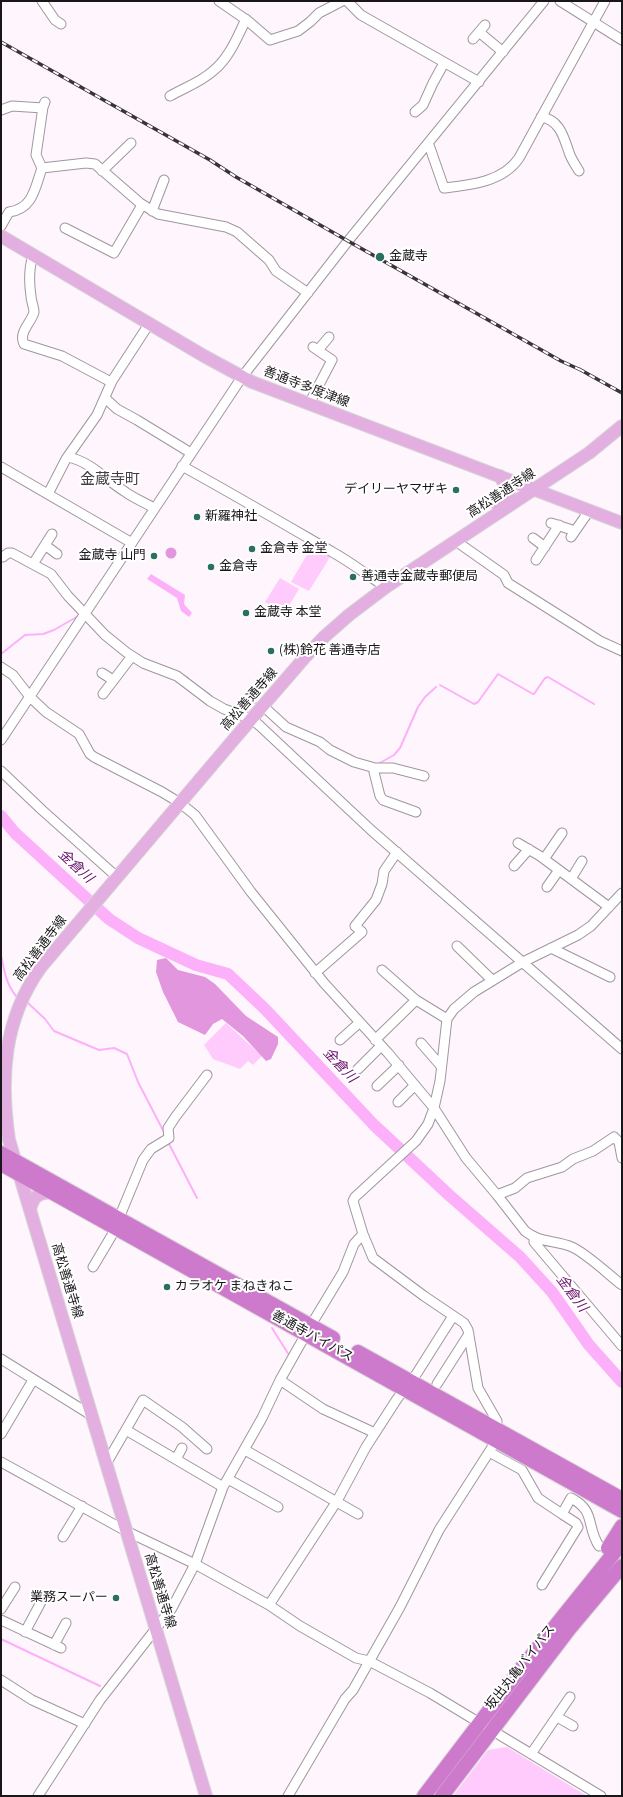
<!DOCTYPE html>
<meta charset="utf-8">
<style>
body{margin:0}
#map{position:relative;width:623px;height:1797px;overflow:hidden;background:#fef5fd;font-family:"Source Sans 3",sans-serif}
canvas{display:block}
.frame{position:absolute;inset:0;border:2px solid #191619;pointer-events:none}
</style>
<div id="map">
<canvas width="623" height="1797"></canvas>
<div class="frame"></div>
</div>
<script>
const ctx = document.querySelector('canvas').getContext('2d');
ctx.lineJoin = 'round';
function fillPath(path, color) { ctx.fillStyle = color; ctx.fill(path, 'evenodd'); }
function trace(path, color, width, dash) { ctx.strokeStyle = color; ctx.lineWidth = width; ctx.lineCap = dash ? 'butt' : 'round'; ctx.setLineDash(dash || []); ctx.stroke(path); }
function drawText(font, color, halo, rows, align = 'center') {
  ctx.font = font + ' "Source Sans 3","Noto Sans JP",sans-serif'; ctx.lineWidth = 4; ctx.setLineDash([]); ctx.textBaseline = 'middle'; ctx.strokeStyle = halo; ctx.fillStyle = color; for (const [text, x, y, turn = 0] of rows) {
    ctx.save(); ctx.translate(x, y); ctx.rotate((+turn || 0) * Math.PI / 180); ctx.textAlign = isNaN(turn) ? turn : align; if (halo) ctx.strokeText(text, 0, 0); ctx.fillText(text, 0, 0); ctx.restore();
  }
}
fillPath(new Path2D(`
 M312,546L330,557L309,591L291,582Z
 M280,578L299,589L284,614L265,602Z
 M226,1023L262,1056L253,1065L248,1061L240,1069L213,1059L204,1045Z
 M507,1747L587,1796H453L488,1750Z`), '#ffcafc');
fillPath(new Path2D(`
 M165.5 553a5.5 5.5 0 1 1 11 0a5.5 5.5 0 1 1-11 0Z
 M166,958L178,970L205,977L215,984L246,1016L278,1037V1044L271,1059L266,1061L243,1036L222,1019L213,1024L205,1035L178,1022L163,992L156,972L157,960Z`), '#e196de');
fillPath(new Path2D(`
 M151,574L185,595L184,604L192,613L189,617L181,611L177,598L147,579Z`), '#fdb0fa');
trace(new Path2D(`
 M1,654L25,635L43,634L54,630L80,615
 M160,665L174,670
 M178,672L188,678
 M440,685L474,704L478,702L498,674L533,694H534L545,678L548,677L594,704
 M200,688L209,694
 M250,703H257
 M378,764L394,755L400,748L418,707L425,697L436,687
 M1,955C4,970 6,984 16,996
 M27,1002L45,1019L54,1031L99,1050L114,1048L127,1054L138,1082L165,1134
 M168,1142L197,1198
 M272,1328L289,1355
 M1,1639L100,1686`), '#fdb0fa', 2);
trace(new Path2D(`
 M1,816L15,833L109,919L138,938L196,965L228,974L265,1009L374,1125L449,1195L520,1257L552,1292L589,1345L622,1382`), '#fdb0fa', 12);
const minor = new Path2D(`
 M42,1L55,20L61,24
 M219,1L248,21L270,40L298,31L310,22L319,13L342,1
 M347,1L361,15L479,82
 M560,1L622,40
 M479,32L503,52
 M473,39L485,25
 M170,96C184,88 201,82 213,71C229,58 237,38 246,19
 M1,110L12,106L43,108
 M415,112L423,105L433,83L444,63
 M541,117C561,120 564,139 570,155C572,160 576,166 579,171
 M429,145L444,188C470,185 503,182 519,158L605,1
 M42,168L36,155L43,107L45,102
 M102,171L131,143
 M152,211L164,180
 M1,226L9,212C33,209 35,188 42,168L86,163L95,164L140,203L158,214L226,227L237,232L269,260L276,271L308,293
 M65,228L114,253L142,205
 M33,255C29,268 29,283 31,296C31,301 34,307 34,312C32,322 18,332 24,344L62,356L111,382
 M318,350L329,337
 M105,398L117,409L137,420L191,453
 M309,404L332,360L313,347
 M68,457C91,462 105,479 124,491C133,498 144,502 154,508
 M182,466C233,494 284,524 334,553C352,563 368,576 386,587
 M1,467L132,543
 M48,494L66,459L97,415L112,381L149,324
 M551,523L575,531
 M571,537L589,511
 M533,538L545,547
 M460,544L504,575L508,583L600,641L622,651
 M45,545L57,554
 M1,556L3,557L8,553H12L51,574L68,596L105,635L126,652L143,663L177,676L210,701L224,709L252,719L260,726L371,830L622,1049
 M536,560L559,525
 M33,564L52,534
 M1,667L13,675L30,697L46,712L79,734L90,754L94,757L162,792L180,803L195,815L251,892L324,983L388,1053L434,1108L466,1158L497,1195L525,1231C539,1243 556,1240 572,1247C586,1253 609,1275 622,1285
 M102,673L113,680
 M103,694L132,656
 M263,706L286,727L320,742L330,750L354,762L375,768H393L424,776
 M1,740L242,377L348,241L544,1
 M375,768L374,772L380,796L383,800L416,812
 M1,771L42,810L117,877
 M518,843L540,856L609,907
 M544,859L562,833
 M514,866L529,849
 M571,879L582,861
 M547,887L559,870
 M457,946L492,980
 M551,948L610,977
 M382,970L416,1000L447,1019
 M315,973L362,932L355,926L376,900L382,884L384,871L397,852
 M340,1040L359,1023
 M375,1040L416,1000
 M421,1043L441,1066
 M358,1069L381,1046
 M377,1086L399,1065
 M398,1102L415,1085
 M497,1195L515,1188L527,1178L562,1167L573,1159L593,1151L614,1137L619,1142L622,1158
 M534,1237V1242L622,1346
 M93,1267L112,1235L143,1160L151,1149L169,1138L168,1128L176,1116L207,1075
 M1,1359L91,1415
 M280,1380L323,1409L375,1433
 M437,1384L469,1334
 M126,1430L223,1487
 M1,1434L33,1380
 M245,1450L358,1514
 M489,1452L522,1470L538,1498L562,1514L571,1498C596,1511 586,1526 599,1546
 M176,1459L182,1448
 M1,1462L126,1531L195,1564L269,1605L300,1626L356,1658L369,1661L430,1693L601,1796
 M106,1464L143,1400L182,1427L207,1449
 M228,1479L278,1507
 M63,1537L82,1506
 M542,1585L578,1527L576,1523L562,1514
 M269,1605L337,1501L366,1447L397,1399L417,1373L453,1316
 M1,1609L15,1587
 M1,1620L61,1648
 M25,1632L41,1602
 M54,1645L66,1623
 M1,1680L32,1700L85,1724
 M557,1717L573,1726
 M531,1754L570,1697
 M38,1796L100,1700L172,1608L195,1564L223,1487L262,1418L280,1380L311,1325L343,1272L354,1244L363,1234
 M288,1796L345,1699L353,1690L400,1607L439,1530L491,1449L495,1440L497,1421L478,1388L468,1330L464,1323L424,1296L373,1258L363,1234L353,1201L355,1197L416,1141L428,1124L434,1108L440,1081L447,1019L454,1009L474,992L523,962L578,935L591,926L622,893`);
const major = new Path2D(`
 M1,236L204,356L252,382L622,523
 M498,506L508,496L509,492L500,476
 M30,1210C33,1196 38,1193 52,1192
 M206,1796L9,1140C0,1078 3,1020 41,967L235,738L306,656L324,637L349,615L386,587L589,453L622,426`);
const highway = new Path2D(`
 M1,1153L333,1338
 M1,1164L622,1511
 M358,1352L622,1499
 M608,1548L622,1526
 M424,1796L520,1670L622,1543
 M442,1796L570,1628L622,1566`);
trace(minor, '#9f979e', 11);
trace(major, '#d6d5d6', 14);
trace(highway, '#d6d5d6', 16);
trace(minor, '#fff', 9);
trace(major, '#e2afe0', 12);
trace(highway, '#ce7acc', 14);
const rail = new Path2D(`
 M1,42L210,160L236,177L348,241L561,361L583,371
 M579,369L622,393`);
trace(rail, '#383438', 3.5);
trace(rail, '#fff', 2, [6]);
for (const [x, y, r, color] of [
 [380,257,5,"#2a6f61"],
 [456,490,4,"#2a6f61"],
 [197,517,4,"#2a6f61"],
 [252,549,4,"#2a6f61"],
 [154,556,4,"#2a6f61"],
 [211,567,4,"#2a6f61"],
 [353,577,4,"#2a6f61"],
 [246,613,4,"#2a6f61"],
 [271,651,4,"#2a6f61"],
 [167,1287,4,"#2a6f61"],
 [116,1598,4,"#2a6f61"]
]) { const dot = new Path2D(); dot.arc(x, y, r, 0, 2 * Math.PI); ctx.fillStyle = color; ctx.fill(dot); trace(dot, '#fff', 1.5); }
drawText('13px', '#191619', '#fff', [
 ["金蔵寺",389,257],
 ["デイリーヤマザキ",448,490,"right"],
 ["新羅神社",205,517],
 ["金倉寺 金堂",260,549],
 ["金蔵寺 山門",146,556,"right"],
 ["金倉寺",219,567],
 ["善通寺金蔵寺郵便局",361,577],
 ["金蔵寺 本堂",254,613],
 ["(株)鈴花 善通寺店",279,651],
 ["カラオケ まねきねこ",175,1287],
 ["業務スーパー",108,1598,"right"]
], 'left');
drawText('13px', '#191619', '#fff', [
 ["善通寺多度津線",306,388,21],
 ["高松善通寺線",502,494,-33],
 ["高松善通寺線",250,700,-49],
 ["高松善通寺線",41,949,-53],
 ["高松善通寺線",66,1281,73],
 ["善通寺バイパス",312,1337,29],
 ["高松善通寺線",159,1591,73],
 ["坂出丸亀バイパス",521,1668,-52]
]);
drawText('italic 14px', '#6b106b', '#fff', [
 ["金倉川",75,867,43],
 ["金倉川",339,1066,47],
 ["金倉川",571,1294,53]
]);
drawText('15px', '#433c42', '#fff', [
 ["金蔵寺町",110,481]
]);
</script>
